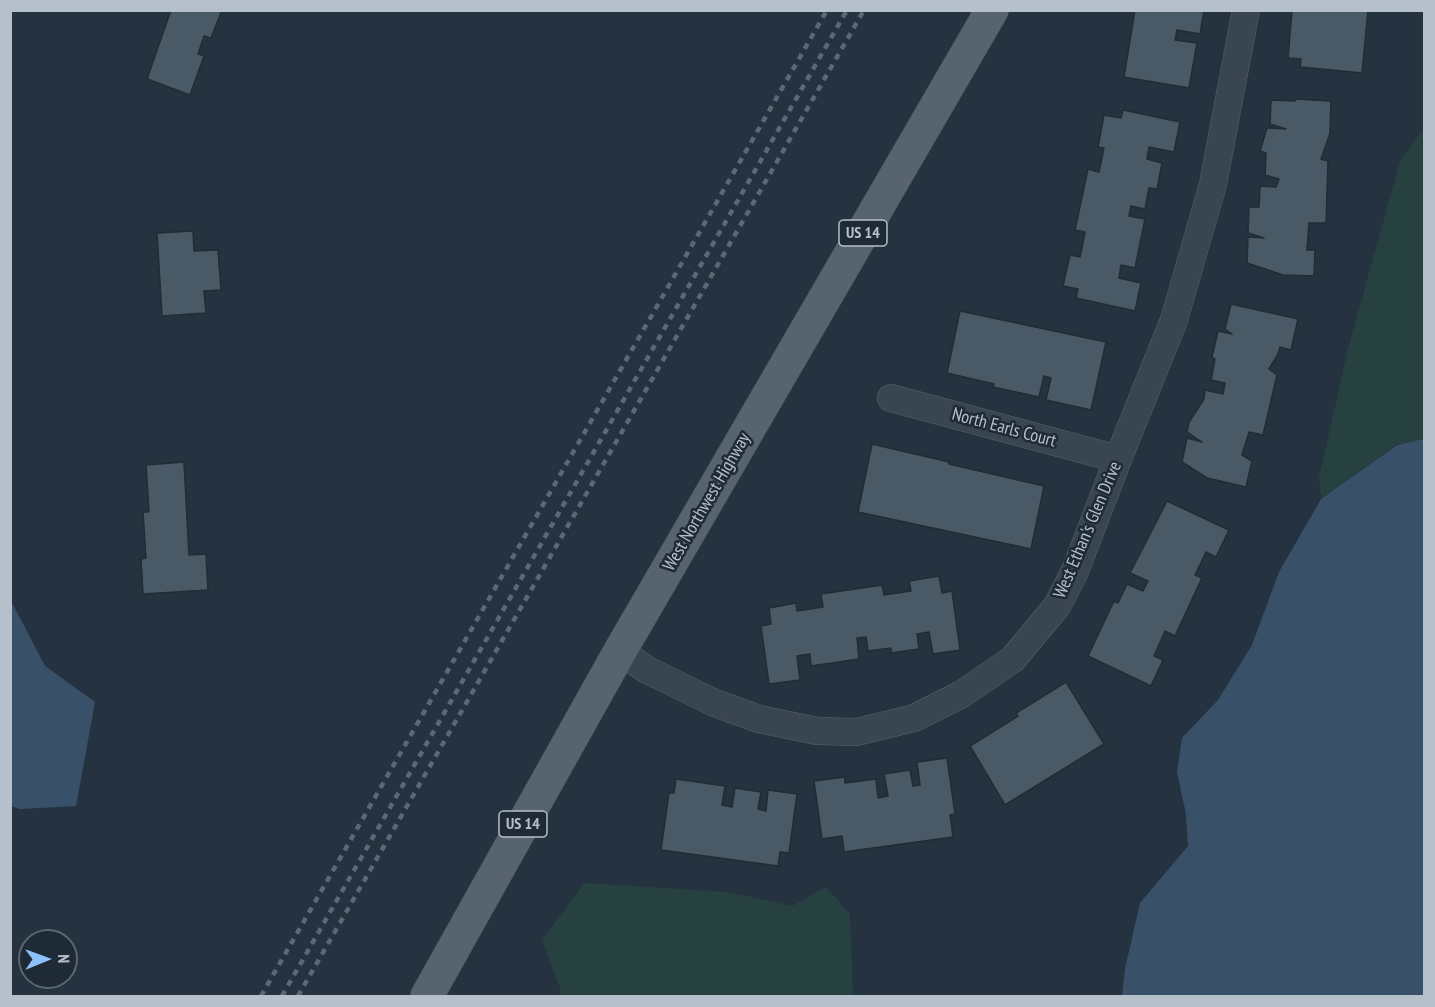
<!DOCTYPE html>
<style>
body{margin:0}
#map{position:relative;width:1435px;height:1007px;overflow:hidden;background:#253340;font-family:"PT Sans Narrow",sans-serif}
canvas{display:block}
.frame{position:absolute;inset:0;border:12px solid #b6c0ca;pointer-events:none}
.north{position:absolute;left:18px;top:929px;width:60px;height:60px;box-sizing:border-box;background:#1e2a35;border:2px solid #5b6671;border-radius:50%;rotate:89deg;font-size:16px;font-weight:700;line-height:24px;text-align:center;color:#b6c0ca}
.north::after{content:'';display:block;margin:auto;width:21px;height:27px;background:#8cc1f9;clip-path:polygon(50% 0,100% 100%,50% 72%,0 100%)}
</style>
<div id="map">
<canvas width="1435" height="1007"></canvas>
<div class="frame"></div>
<div class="north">N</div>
</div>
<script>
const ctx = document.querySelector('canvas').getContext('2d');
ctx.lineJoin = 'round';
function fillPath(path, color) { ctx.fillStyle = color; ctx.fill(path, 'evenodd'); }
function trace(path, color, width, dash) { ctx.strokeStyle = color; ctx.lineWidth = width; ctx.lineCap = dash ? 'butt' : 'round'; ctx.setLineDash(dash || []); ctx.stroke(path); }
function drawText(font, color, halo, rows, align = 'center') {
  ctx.font = font + ' "PT Sans Narrow",sans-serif'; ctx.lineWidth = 5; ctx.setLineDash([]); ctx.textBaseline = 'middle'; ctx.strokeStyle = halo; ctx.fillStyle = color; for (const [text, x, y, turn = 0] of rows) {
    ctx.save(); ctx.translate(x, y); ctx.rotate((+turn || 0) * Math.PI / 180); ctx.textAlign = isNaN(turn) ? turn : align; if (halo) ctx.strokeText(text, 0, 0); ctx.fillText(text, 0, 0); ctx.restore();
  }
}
fillPath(new Path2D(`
 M1424,128V440L1397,444L1321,499L1319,478L1348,349L1400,161Z
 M585,883L728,892L792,906L826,887L850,914L853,996H560L561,991L542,940Z`), '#274141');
fillPath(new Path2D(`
 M1424,439V996H1122L1125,969L1140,903L1188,846L1186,814L1177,772L1182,738L1218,700L1252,645L1279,572L1321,499L1397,445Z
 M10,599L45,666L95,702L76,806L20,809L11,806Z`), '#395168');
const building = new Path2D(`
 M171,10H222L211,38L204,36L198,54L204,56L190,95L147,79Z
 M1135,10H1204L1200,34L1177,30L1175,40L1197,43L1189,88L1124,77Z
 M1292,10H1368L1362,73L1300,67L1301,59L1288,58Z
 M1296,99L1331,101L1330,133L1321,159L1328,161L1326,223H1309L1307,250H1315L1314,276L1283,275L1247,263L1248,237L1264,238L1248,233L1249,207H1259L1260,186L1276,187L1279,179L1265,175L1266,153L1260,151L1267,128L1286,129L1270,124L1271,100L1295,101Z
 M1123,110L1180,122L1174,152L1149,147L1147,159L1162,163L1157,189L1149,188L1145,209L1131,206L1129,216L1145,219L1135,268L1121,265L1119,278L1141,283L1135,311L1076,298L1078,289L1063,286L1070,255L1080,257L1085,232L1075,230L1088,169L1099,172L1104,148L1098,147L1104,115L1121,118Z
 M193,231L194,251L218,250L221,290L204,291L206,313L162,316L157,233Z
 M1231,304L1298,319L1291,350L1280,347L1278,354L1269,369L1277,375L1263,435L1249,432L1242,455L1252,461L1246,487L1207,478L1182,462L1187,438L1202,442L1187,432L1189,422L1204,399L1205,390L1223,394L1225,383L1211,380L1215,359L1212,357L1218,331L1232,334L1225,329Z
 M960,311L1106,342L1091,410L1046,400L1051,378L1044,376L1039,397L993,387L994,384L947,373Z
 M872,444L949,462V464L1044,486L1031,549L858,512Z
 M184,462L189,555L206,554L208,590L143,594L141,559L146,558L143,512H149L146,465Z
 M1167,501L1229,530L1216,557L1206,552L1195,575L1202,578L1175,636L1165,631L1154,656L1163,660L1151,686L1088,656L1114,601L1118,603L1127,584L1143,591L1148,581L1130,573Z
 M939,576L942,593L952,591L960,650L933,654L929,632L917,634L919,649L891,653V648L868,651L866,637L857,638L859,659L811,666L810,654L797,656L800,680L769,684L761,626L771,624L769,608L796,603L797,611L823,607L821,594L882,585L884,595L911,591L909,581Z
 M1066,682L1104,744L1005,805L970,746L1018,716L1016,713Z
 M947,758L955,814L950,815L953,837L844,852L842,836L822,839L814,781L845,777V783L876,779L878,798L888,796L884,774L910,770L913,786L920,785L917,762Z
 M676,779L725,786L722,805L732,807L735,788L761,792L758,809L766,811L768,790L797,794L789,853L780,852L778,866L661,850L669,793H674Z`);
fillPath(building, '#495966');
trace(building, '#202c37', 1.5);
const minor = new Path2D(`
 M891,398L1118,459
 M620,651L647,670L715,703L759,719L817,731L857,732L914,718L962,694L1013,659L1057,606L1075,571L1118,459L1174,320L1213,184L1246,10`);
const major = new Path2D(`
 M427,996L620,651L992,10`);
trace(minor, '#57636d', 28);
trace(major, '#434e59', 34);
trace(minor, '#394550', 27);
trace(major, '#576470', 33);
trace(new Path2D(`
 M261,996L827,10
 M282,996L847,10
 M298,996L864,10`), '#5b6977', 4.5, [6, 6]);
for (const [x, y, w] of [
 [863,233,48],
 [523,824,48]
]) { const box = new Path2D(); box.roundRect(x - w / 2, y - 13, w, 26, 4.5); ctx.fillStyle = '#1e2a35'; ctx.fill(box); trace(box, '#b6c0ca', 1.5); }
drawText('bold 16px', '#b6c0ca', null, [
 ["US 14",863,233],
 ["US 14",523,824]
]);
drawText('18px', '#b6c0ca', '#1e2a35', [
 ["North Earls Court",1004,428,15],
 ["West Northwest Highway",707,502,-60],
 ["West Ethan's Glen Drive",1088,530,-67]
]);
</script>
